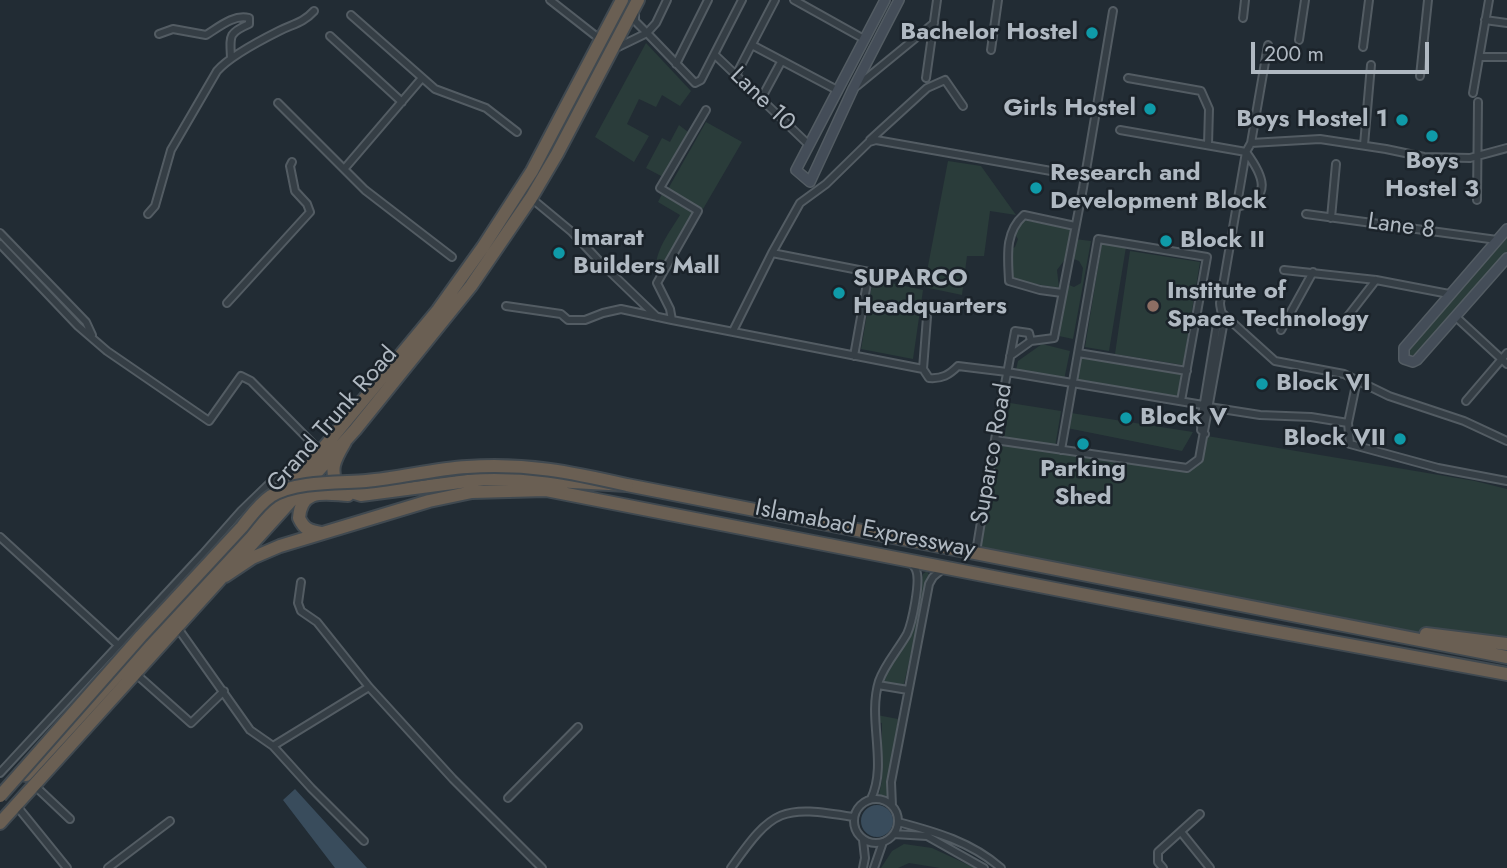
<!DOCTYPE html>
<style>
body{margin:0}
#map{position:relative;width:1507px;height:868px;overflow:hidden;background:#222c34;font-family:Jost,sans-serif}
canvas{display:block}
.scale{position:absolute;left:1251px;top:42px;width:178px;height:32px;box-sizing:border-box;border:4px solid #b0b9c2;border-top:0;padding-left:9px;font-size:21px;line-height:24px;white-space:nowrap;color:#b0b9c2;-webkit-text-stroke:5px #1b232a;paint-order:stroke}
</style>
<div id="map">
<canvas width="1507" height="868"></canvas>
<div class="scale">200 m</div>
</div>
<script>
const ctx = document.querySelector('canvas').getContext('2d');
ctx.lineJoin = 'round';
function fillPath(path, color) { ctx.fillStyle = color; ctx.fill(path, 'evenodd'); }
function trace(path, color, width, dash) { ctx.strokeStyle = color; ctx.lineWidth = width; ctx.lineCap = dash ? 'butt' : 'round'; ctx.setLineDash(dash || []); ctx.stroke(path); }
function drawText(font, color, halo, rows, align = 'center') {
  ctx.font = font + ' Jost,sans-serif'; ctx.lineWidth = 5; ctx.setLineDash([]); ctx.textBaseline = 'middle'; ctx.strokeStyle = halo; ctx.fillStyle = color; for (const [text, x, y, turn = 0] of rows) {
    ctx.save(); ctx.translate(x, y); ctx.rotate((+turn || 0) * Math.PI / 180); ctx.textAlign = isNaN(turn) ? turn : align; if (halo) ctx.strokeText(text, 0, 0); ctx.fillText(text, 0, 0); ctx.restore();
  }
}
fillPath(new Path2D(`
 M646,43L691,91L680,106L662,95L656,107L639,99L627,124L649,136L634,162L595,137Z
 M706,122L742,142L703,209L668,189Z
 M679,125L688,132L663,177L646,168L662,138L670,142Z
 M948,161L981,166L1016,215L990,211L984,256H967L962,295L924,287Z
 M663,192L695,211L657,279C651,255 668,235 680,215L658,202Z
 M1023,220L1071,229L1066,258L1057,270L1059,288L1013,280L1010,250L1015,247L1018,239L1014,233Z
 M1507,238V252L1416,355H1410L1407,350Z
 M1075,239L1091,241L1073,339L1059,336L1066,293L1069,285L1074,287L1081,283L1083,268L1079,261L1071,258Z
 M1102,243L1126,247L1109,351L1085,347Z
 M1130,251L1200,262L1183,365L1115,354Z
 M873,279L923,290L913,359L861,349Z
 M1042,344L1070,351L1064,380L1016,370L1018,361Z
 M1080,357L1183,374L1178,399L1077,381Z
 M1010,403L1061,411L1055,447L1004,438Z
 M1071,413L1193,432L1182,451L1067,428Z
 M1207,436L1475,481L1507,489V650L980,553L995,440L1190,470L1202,459Z
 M927,571L929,575L904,684L902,686L884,683L888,670L911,635L923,574Z
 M877,715L898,719L887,796L879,795L882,780L879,743L882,739V723L877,722Z
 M904,844L932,848L975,868H940L909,863L898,868H881L892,851Z`), '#2a3c3a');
fillPath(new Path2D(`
 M295,789L367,868H335L283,800Z
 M861 821a16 16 0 1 1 32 0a16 16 0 1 1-32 0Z`), '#394c5c');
const street = new Path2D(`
 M550,0L601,40
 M667,0L656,23L647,33L695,83L701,80L742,0
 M794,0L864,39
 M351,15L435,89L486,108L517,132
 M1243,18L1245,0
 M1485,20L1507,23
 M159,34L173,29L206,35C219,27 234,14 249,18V24C228,33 230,36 231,58
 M330,36L402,102
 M1299,40L1305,0
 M752,45L837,90
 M1363,47L1369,0
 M614,49L647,33L635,21V12
 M991,50L998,0
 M715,55L809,145
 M1481,57H1507
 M676,64L708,0
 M736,75L775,0
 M1420,76L1428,0
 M926,78L937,0
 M1128,78L1201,91L1209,109L1208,145
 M857,86L934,23
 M1473,93L1489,0
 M761,99L781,62
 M278,103L365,190L452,257
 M706,110L660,188L698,211L657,283L670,309L672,320L923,369
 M1120,130L1246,152C1263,175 1274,198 1237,207
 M870,140L927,88L945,80L963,106
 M1251,143L1268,45
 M1364,145L1371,65
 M345,168L422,78
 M531,198L572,232L602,264L657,317
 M1477,200L1478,102
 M148,214L155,206L171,150L217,71C230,56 261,40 279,31C293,24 303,23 314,11
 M1306,214L1497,240
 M1331,218L1336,164
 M0,233L86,322L92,335
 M0,244L78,326L107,351L209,421L241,376L251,381L320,451
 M772,253L800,203L826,184L869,142L876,140L1085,177
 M1284,270L1376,280L1449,294
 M1062,293L1040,290L1009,281C1008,257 1004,233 1024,215L1075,226
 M227,303L310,212L307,204L295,191L290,166L292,162
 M506,306L561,314L568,320H585L603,313L621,309L672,320
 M1223,314L1275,361L1344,374L1389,396L1464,421L1507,441
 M927,317L923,369L929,378C942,379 949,375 958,366L1007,372L1203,405
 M1456,317L1507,364
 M1345,320L1376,280
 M1281,330L1313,272
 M733,331L772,253L869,272L854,356
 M1031,341L1054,338L1083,188L1113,11
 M1078,353L1187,371
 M1466,401L1507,353
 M1209,407L1260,415L1311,417L1348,423L1350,444L1438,468L1507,481
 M1348,423L1357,380
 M1205,434L1201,430L1202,415L1217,324C1226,318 1220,311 1220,303L1246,152L1251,143L1320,139L1386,149L1424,157L1470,158L1507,148
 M995,440L1187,468L1199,459L1223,326L1221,321
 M1061,450L1098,239L1207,257L1181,401
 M0,537L118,645
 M976,552C988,478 1001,404 1015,331L1029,333L1031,341L1010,356
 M301,582L298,603L301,611L317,622L369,687L453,779L542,868
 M177,627L250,730L273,746L311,788L364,841
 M136,674L191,723L224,691
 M878,685L908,690
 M273,746L369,687
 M0,773L203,554L241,511L272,481L309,459
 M34,785L70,819
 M508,798L578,727
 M854 821a22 22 0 1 1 44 0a22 22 0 1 1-44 0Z
 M871,799C888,763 867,720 879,681C885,664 898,650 907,634C912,623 921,581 916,570C915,567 912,564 910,562
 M16,805L67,868
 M892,806L891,782L929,584L933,577L944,568
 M898,822C936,832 971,842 1001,868
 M1181,832L1210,868
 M894,834L927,836L984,868
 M108,868L170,821
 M731,868C773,808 782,805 853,817
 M863,868L865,858L863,840
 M874,868L883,842
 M1163,868L1158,862V852L1200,814`);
const secondary = new Path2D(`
 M885,0L796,170L810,182L853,89L899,0
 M1507,229L1404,348V359L1413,362L1417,360L1507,258`);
const highway = new Path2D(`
 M345,442C335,459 328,470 339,488L361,495L483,479H518L627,485L1507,657
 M321,533C309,531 304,529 299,518C301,487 326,494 348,495
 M225,576L252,558L280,546L429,501L472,492L546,490L1235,624L1507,674
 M1426,634L1507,644
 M26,775L306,469L438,310L483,247L532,171L622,0
 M0,823L355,430L471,286L531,198L557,154L638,0`);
trace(street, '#535c63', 10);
trace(secondary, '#535c63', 12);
trace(highway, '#404950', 16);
trace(street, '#353e45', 6);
trace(secondary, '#444d58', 9);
trace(highway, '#6a5f53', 12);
const highwayBridge = new Path2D(`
 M0,796L141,636L242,527C251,516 259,504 271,496C295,481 339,483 366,481C400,478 434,469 467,467C527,463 570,472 627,485`);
trace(highwayBridge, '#404950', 16, []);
trace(highwayBridge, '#6a5f53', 12);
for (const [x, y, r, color] of [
 [1092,33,7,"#0f9aa8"],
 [1150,109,7,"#0f9aa8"],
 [1402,120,7,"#0f9aa8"],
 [1432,136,7,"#0f9aa8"],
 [1036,188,7,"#0f9aa8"],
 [1166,241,7,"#0f9aa8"],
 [559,253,7,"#0f9aa8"],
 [839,293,7,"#0f9aa8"],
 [1153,306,7,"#8d6e63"],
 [1262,384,7,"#0f9aa8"],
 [1126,418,7,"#0f9aa8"],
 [1400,439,7,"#0f9aa8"],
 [1083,444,7,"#0f9aa8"]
]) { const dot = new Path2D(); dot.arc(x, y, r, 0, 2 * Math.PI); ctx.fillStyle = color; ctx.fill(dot); trace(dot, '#1b232a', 2.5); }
drawText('bold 24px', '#b0b9c2', '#1b232a', [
 ["Bachelor Hostel",1078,33,"right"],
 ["Girls Hostel",1136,109,"right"],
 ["Boys Hostel 1",1388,120,"right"],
 ["Boys",1432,162,"center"],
 ["Hostel 3",1432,190,"center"],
 ["Research and",1050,174],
 ["Development Block",1050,202],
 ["Imarat",573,239],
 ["Builders Mall",573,267],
 ["Block II",1180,241],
 ["SUPARCO",853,279],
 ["Headquarters",853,307],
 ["Institute of",1167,292],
 ["Space Technology",1167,320],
 ["Block VI",1276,384],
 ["Block V",1140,418],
 ["Block VII",1386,439,"right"],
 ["Parking",1083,470,"center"],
 ["Shed",1083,498,"center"]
], 'left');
drawText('24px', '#b0b9c2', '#1b232a', [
 ["Lane 10",762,100,44],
 ["Lane 8",1401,227,8],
 ["Grand Trunk Road",333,420,-49],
 ["Suparco Road",993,454,-80],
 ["Islamabad Expressway",865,530,11]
]);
</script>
